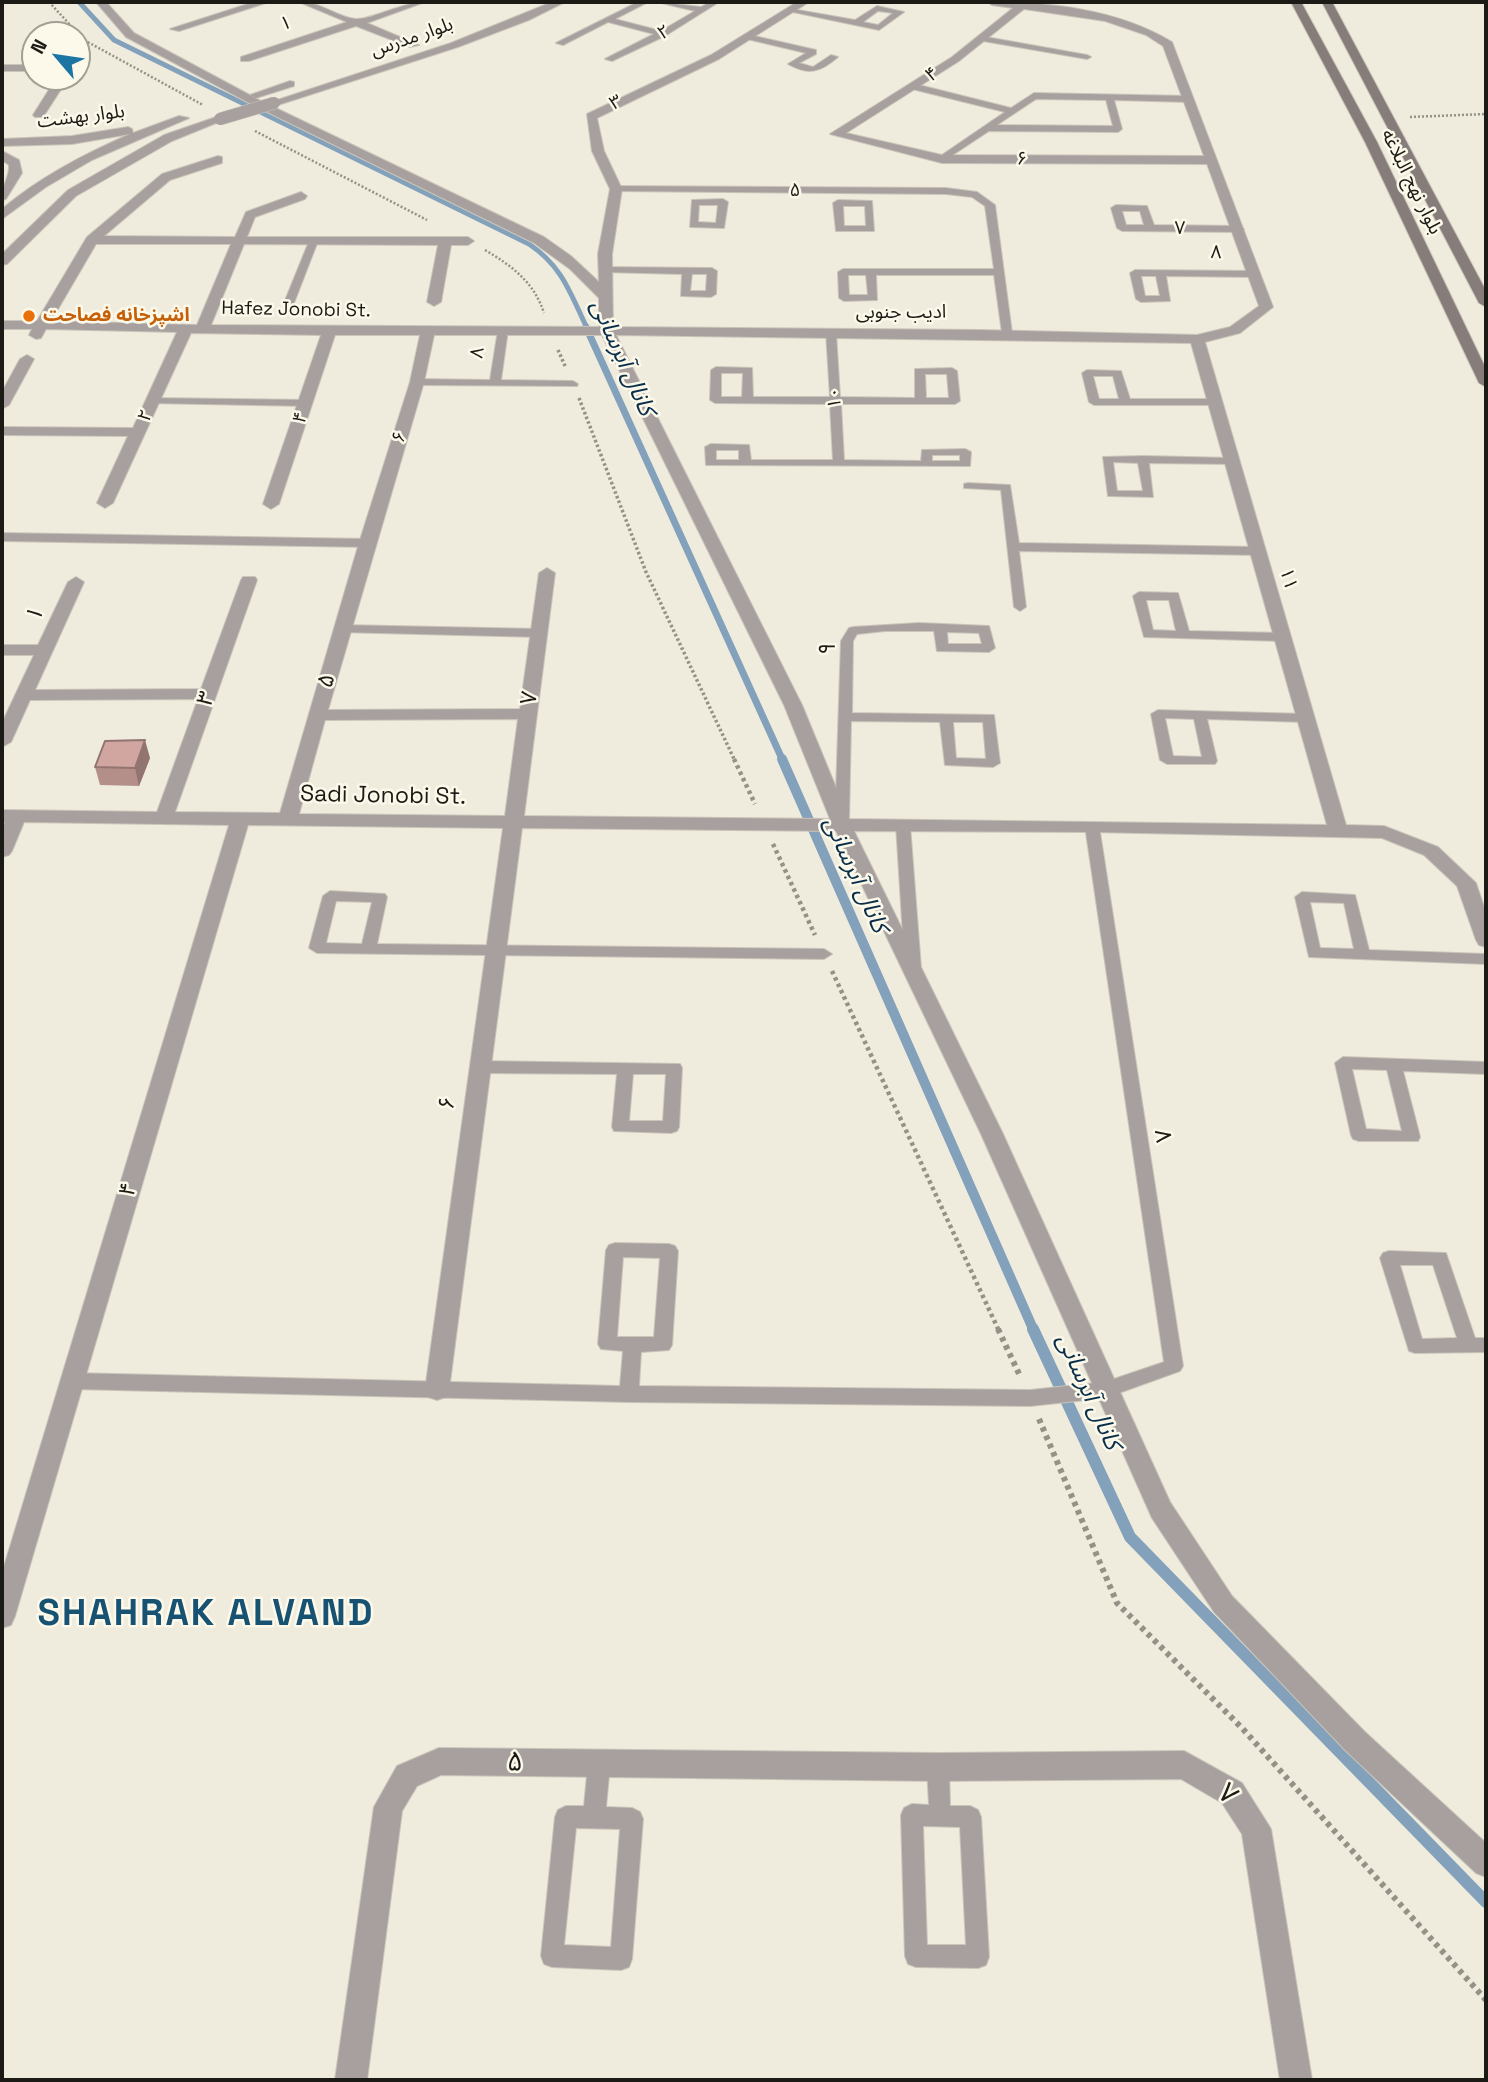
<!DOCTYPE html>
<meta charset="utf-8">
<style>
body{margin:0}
#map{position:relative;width:1488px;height:2082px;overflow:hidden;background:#efebdd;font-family:"Space Grotesk",sans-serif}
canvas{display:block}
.frame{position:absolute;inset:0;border:4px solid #1b1a15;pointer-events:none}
.north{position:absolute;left:21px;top:21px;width:70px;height:70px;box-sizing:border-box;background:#fcf9ea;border:2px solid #a2a095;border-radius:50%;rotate:299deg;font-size:19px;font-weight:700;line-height:28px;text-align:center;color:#1b1a15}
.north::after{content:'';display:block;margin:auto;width:24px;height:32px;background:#1d75a4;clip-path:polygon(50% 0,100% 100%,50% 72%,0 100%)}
</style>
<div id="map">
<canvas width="1488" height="2082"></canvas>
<div class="frame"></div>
<div class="north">N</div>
</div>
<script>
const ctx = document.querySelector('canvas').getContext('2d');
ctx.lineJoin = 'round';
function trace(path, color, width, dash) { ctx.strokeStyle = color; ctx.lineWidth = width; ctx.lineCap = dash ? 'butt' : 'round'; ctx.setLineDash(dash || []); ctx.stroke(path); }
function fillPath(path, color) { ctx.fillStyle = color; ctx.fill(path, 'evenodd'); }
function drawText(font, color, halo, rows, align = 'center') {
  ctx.font = font + ' "Space Grotesk","Noto Sans Arabic",sans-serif'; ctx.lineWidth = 5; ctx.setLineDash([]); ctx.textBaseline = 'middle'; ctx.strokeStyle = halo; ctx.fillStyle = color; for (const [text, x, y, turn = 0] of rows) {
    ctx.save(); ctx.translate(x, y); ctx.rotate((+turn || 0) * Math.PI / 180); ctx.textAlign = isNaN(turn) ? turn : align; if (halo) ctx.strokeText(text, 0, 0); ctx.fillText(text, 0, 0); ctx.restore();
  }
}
trace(new Path2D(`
 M79,2L114,40L529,244C563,267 570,293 587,328`), '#83a1bb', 5);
trace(new Path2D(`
 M586,327L783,761`), '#83a1bb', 7);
trace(new Path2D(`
 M782,759L1034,1331`), '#83a1bb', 10);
trace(new Path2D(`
 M1033,1329L1130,1537L1486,1902`), '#83a1bb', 12);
const service = new Path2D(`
 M638,2H648L615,19L661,31L695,11L657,2L701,7L710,2H719L665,36L612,61L605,59L654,34L608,22L563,45L556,43Z
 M877,6L904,12L879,30L788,11L792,9L855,20ZM878,11L893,13L878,25L863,22Z
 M750,35L816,50V54L799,63L813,67L831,55L838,57C820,72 809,76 788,64L806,53L747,39Z
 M986,37L1087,55L1091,57L1087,59L983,41Z
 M915,84L1011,108L1034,93L1188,96L1192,99L1188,102L1114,100L1122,129L1118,132L989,131L942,162L937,159L939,157L1005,112L912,89L911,87ZM1036,99L1106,100L1113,126L997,125Z
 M616,186L946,188L977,192L995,205L1012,333L1007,336L1002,333L994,275H876L877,300L844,301L839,298L838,272L843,269H994L985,206L972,197L946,194L613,191V187ZM848,275H866L868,295H849Z
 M723,199L728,202L724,228L690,227L692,200ZM699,205H718L716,223L698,222Z
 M838,200L872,201L874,231H836L833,203ZM843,206H865L866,226H844Z
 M1116,205L1147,206L1154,225L1239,226L1244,229L1239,232L1122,231L1117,228L1111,208ZM1122,211H1140L1144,225H1126Z
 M310,239L318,241L294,303L285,305L284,303Z
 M605,267L712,268L717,271L716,294L711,297L681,296L682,274L602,272V268ZM692,274H707L706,291H690Z
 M1135,270L1255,271L1260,274L1255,277L1166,276L1170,301L1141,302L1136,299L1130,273ZM1141,276H1156L1160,296H1145Z
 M503,327L508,330L501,380L573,381L578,384L577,386L417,385L412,382L417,379L490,380L498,330Z
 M831,329L836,332L840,397L915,398V369L952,368L957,371L960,401L955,404H841L844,460L921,461L922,450L965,449L971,452L970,466L706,465L705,447L711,444L749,445L751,460H833L830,404L715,403L710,400L711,370L716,367L752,368L753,397H830L826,332ZM721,373H743L742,397H721ZM925,374H947L949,398H926ZM716,450H739V460H716ZM932,455H960V461H932Z
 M1087,370L1121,371L1130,399H1215L1220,402L1215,405H1094L1089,402L1082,373ZM1093,376H1113L1119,399H1099Z
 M152,398L307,400L312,403L307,406L148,403V399Z
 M1143,456L1232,458L1238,461L1232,464L1149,463L1153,497L1108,496L1103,457ZM1113,462L1138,463L1143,491H1117Z
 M968,483L1010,485L1019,543L1258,547L1264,551L1258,555L1019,551L1026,607L1020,611L1014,607L1001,490L964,488V484Z
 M2,533L367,539L373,543L367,547L2,541Z
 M1139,592L1178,593L1189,631L1282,633L1288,637L1282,641L1144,637L1133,596ZM1146,600H1169L1176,631L1153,630Z
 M919,623L989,626L995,648L989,652L937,651L934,631H885L857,634L853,641L852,713L994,715L1000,763L993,767L945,765L940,722L851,721L849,822L842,826L837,825L835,822L841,641L849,628L853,627ZM947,632L979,633L982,644H948ZM953,722H983L986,759L956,758Z
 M342,625L539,629L545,633L539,637L338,632L336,629Z
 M1158,710L1306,714L1313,718L1306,722L1207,719L1217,761L1215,764H1167L1160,760L1151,714ZM1165,718L1194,719L1202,757L1173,756Z
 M903,821L910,825L921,968L913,973L905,968L896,825Z
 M1092,822L1099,826L1183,1366L1180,1371L1105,1398L1030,1406L629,1402L72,1389L66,1386L63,1381L66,1376L72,1373L620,1386L623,1351L601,1349L598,1344L606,1250L609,1245L615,1243L669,1244L675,1246L678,1251L672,1345L669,1350L641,1352L639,1386L1030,1390L1105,1382L1164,1362L1085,826ZM623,1257L660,1258L654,1337H617Z
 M330,891L385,894L387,897L377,944L824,949L832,954L824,959L317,953L309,948L323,896ZM336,901L372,902L362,944L326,943Z
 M1302,892L1355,895L1369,950L1486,954V964L1309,957L1295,897ZM1310,902L1344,903L1354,949L1320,948Z
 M1343,1057L1486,1062V1074L1403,1071L1420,1137L1418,1141H1359L1353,1139L1351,1135L1335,1063ZM1352,1069L1387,1070L1402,1131L1366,1129Z
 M479,1061L680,1064L682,1068L679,1127L677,1131L671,1133L614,1131L612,1127L617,1074L479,1073L471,1067ZM633,1074H666L663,1121H629Z
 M1389,1251L1446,1253L1475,1338H1486V1352L1415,1353L1409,1351L1380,1258L1383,1253ZM1400,1265H1433L1457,1338L1422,1339Z
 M599,1755L607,1758L610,1765L606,1807L632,1808L640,1812L643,1819L632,1959L629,1967L621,1970L552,1967L544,1964L541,1956L555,1817L558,1810L566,1806H584L588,1765L591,1758ZM576,1828L620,1829L611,1947L564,1945Z
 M938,1757L946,1760L949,1767L950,1806H970L978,1810L981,1817L989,1957L986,1965L978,1968L916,1967L908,1964L905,1956L901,1815L904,1808L912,1804L929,1805L927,1767L930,1760ZM923,1826L960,1827L966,1945H927Z`);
const minor = new Path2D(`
 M96,2H106L134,33L259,100L544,237L571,256L599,282L598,254L610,189L592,151L587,114L711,55L797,2H809L719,59L597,118L604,151L622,189L612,254L613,327L981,330L1197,335L1230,327L1259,306L1207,164L942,163L830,134L952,57L1013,8L992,5L987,2C1050,2 1117,9 1172,42L1273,307L1240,333L1205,342L1346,825L1384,826L1438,847L1476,883L1486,913V947L1479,945L1476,940L1457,886L1424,855L1382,838L1092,832L854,831L1003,1134L1170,1502L1232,1596L1365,1732L1486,1843V1877L1476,1873L1345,1750L1214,1612L1152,1518L981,1134L836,831L522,828L449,1390L446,1397L437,1400L428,1397L425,1390L503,828L248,825L15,1616L11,1625L2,1628V1573L229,825L24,822L12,851L9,855L2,857V830L5,822H2V810L157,812L198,699L30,700L11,742L2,747V723L34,655H2V645H38L68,582L76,577L84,582L35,690L201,689L241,580L243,577H255L257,580L175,812L280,813L359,543L410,382L420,335H335L279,504L271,509L263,504L321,335L191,333L113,503L105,508L97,503L128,436L2,435V427L133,428L177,332L46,329L41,338L36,339L29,335L32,329H2V321H37L87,237L162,174L218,156L222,157V163L170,180L104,236L235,237L246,212L301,192L307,196L305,199L255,217L247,237H468L474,241L468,245H451L441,302L434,306L427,302L438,245L244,244L211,325L599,327V298L570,269L534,243L251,104L126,37ZM1024,9L1105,21L1146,35L1163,46L1204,156L942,155L846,133L959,61ZM96,244H231L197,325L51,321ZM434,335H602L784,705L830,819L524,816L555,573L547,568L539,573L520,709L328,710L424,382ZM616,335L1191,343L1327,825L849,819L802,705ZM518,719L505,816L299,814L325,720Z
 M254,2H269L179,31L170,29Z
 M299,2C320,1 336,17 356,19C371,20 403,2 425,2L367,23L419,45L410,47L356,26L249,61H241V57L347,22Z
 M2,65H35V71H2Z
 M57,77H69L43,117H35L33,115Z
 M27,355L34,359L9,405L2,409V392L20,359Z
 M439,1748L938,1753L1184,1751L1242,1783L1271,1829L1312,2080H1280L1242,1834L1222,1803L1181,1779L938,1781L441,1775L417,1786L402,1811L367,2080H335L374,1807L397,1766Z`);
const tertiary = new Path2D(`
 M552,2H565L529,20L458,47L278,105L268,103L451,43Z
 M290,81L294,82V86L256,98L250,95Z
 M179,116L189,118L92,160L46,187L2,219V209C40,177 84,154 130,134L72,144L2,146V139L72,136L128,127L132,129L133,133Z
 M216,117L226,119L172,141L76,196L7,264L2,265V254L68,190L164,135Z
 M2,151L19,160L22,173L6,199L2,200C1,186 10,177 9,165L2,160Z`);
const secondary = new Path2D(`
 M1291,2H1301L1377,142L1486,369V387L1479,383L1365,142Z
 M1322,2H1332L1486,291V307L1479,303Z`);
trace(service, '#c9c5b9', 2);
trace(minor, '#c9c5b9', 2);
trace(tertiary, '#c9c5b9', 2);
trace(secondary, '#c9c5b9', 2);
trace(new Path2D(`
 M49,2L84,40L203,105
 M1410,117L1486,114
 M255,131L427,220
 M485,250C512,266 534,282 544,313`), '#949187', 2.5, [2, 2]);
trace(new Path2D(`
 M558,350L566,368
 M579,398L646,572L735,761`), '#949187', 3.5, [2.5, 2.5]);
trace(new Path2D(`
 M734,759L755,804
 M773,844L815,935
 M832,971L999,1331`), '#949187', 4.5, [3.5, 3.5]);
trace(new Path2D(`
 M998,1329L1020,1376
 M1039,1419L1117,1603L1242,1728L1486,2000`), '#949187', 6, [4.5, 4.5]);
fillPath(service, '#a7a09f');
fillPath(minor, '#a7a09f');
fillPath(tertiary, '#a7a09f');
fillPath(secondary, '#867c7a');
const tertiaryBridge = new Path2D(`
 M220,119L274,103`);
trace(tertiaryBridge, '#c9c5b9', 13, []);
trace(tertiaryBridge, '#a7a09f', 12);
fillPath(new Path2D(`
 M150,758L139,786L100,785L95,767Z`), '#b48f8a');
fillPath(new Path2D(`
 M145,740L150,758L139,786L135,768Z`), '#927470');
const building = new Path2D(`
 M145,740L135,768L95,767L105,741Z`);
fillPath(building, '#d1a6a0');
trace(building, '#927470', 2);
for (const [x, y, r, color] of [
 [29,316,7,"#e8710a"]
]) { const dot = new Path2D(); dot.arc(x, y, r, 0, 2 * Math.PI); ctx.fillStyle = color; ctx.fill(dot); trace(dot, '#fcf9ea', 2.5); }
drawText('19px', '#1b1a15', '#fcf9ea', [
 ["۱",286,24,-17],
 ["۲",664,33,-28],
 ["بلوار مدرس",412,38,-19],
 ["۴",932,75,-34],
 ["۳",616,103,-27],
 ["بلوار بهشت",81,117,-7],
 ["۶",1022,160],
 ["بلوار نهج البلاغه",1411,182,64],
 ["۵",795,191],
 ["۷",1180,229],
 ["۸",1216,253,1],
 ["Hafez Jonobi St.",296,310,1],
 ["ادیب جنوبی",901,313],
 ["۸",478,353,-82],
 ["۱۰",835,398,-93],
 ["۲",146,416,-66],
 ["۴",301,418,-71],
 ["۶",400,437,-73],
 ["۱۱",1288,579,74]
]);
drawText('bold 19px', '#c56008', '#fcf9ea', [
 ["اشپزخانه فصاحت",43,316]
], 'left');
drawText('23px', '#1b1a15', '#fcf9ea', [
 ["۱",36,614,-65],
 ["۹",828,649,-81],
 ["۵",327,681,-74],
 ["۷",530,698,-82],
 ["۳",207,699,-70],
 ["Sadi Jonobi St.",383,796,1],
 ["۶",448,1103,-82],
 ["۸",1162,1136,81],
 ["۴",129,1190,-73]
]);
drawText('italic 24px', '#092f4b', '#fcf9ea', [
 ["کانال آبرسانی",622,358,66],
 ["کانال آبرسانی",855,875,66],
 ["کانال آبرسانی",1088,1392,66]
]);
drawText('28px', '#1b1a15', '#fcf9ea', [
 ["۵",515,1763,1],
 ["۷",1227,1795,42]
]);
ctx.letterSpacing = '2px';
drawText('bold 37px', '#175272', '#fcf9ea', [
 ["SHAHRAK ALVAND",206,1615]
]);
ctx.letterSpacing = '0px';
</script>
